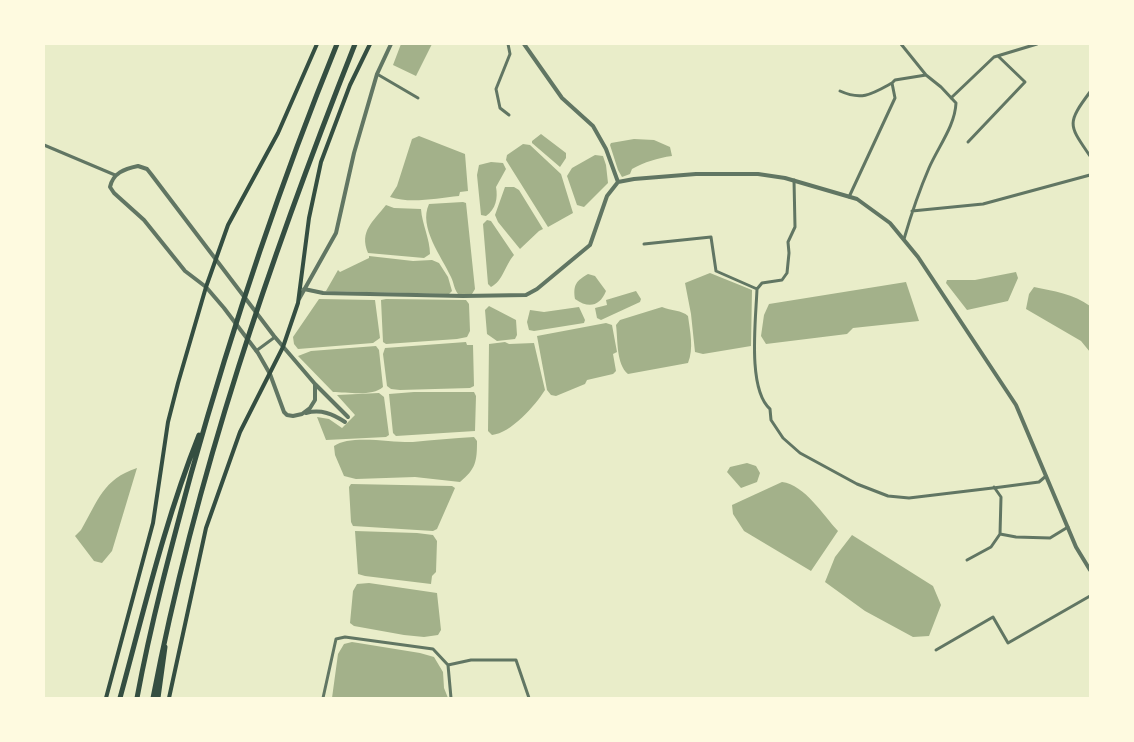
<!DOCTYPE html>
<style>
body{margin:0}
#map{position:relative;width:1134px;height:742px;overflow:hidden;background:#e9edc9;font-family:"Roboto Serif",serif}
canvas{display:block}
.frame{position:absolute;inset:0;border:45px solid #fefae0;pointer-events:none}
</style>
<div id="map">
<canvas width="1134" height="742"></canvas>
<div class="frame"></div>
</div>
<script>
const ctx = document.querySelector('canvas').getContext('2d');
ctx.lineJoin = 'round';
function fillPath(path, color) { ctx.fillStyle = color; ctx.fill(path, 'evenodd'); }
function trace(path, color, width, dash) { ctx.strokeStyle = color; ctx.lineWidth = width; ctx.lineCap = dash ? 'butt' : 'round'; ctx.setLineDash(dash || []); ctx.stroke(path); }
fillPath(new Path2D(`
 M401,44H432L416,76L393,65Z
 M541,134L566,153V158L560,167L532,143V141Z
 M419,136L465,154L468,191L460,192L459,196C437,198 411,204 390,197L397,186L412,139Z
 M634,139L654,140L670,147L672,156C657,158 645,162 632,169L630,174L622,177L618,170L610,145L611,143Z
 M523,144L530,145L561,174L573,213L548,227L506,160L507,155Z
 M595,155L603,156L606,165L608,183L584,207L577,205L567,176L572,168Z
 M491,162L503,163L506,169L496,187C498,198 496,209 486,216L481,215L477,175L479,165Z
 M505,187H514L519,190L543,229L539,231L520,249L498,222L495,215Z
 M463,202L466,203L475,289L472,294H458C454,289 454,283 451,277C442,257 418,227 429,204Z
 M386,205L394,208L421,209C422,224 430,239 430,254L424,258L368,253C359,231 373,222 386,205Z
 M487,220L491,221L514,255C505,265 503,281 491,287L488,284L483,224Z
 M369,256L413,261L432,260L439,263L448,277L452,291L449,294L326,291L338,270L340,272L369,258Z
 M1016,272L1018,278L1008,301L967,310L946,283L947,280H975Z
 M710,273L752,290L751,346L703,354L695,352L691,314L685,283Z
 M588,274L595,276L606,291C600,306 589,309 575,299C573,285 576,281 588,274Z
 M906,282L919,321L853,328L847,334L766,344L761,336L764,315L769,304Z
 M1034,287C1053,291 1074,294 1090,306V352L1081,341L1026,309L1029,294Z
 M636,291L641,299L640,302L601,320L597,318L595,308L607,305L606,300Z
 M319,299L375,300L380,338L373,343L298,349L294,344L293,337Z
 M386,299L466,300L469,304L470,331L467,337L457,339L386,344L383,342L381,300Z
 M489,306L516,320L517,335L515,339L497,341L487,334L485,310Z
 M579,307L585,320L584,323L534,331L529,330L527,322L530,310L544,312Z
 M662,307C671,311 682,310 688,316C690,331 694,349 688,363L628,374C616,364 618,340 616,325L620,320Z
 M606,323L612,325L617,352L613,354L616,371L613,374L587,380L585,384L556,396L551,395L547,390L537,336Z
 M466,342L467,345H473L474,386L470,388L400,390L391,389L387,386L383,354L385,348Z
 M505,342L509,344L534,343L545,390C535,406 511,433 492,435L488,431L489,344Z
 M376,346L379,350L383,387C372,397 347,392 333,392L298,356L311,351Z
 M414,392H474L476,396L475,431L396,436L393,433L389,394Z
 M379,393L384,397L389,435L386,437L326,440L317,417L329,419L342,428L355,415L337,395Z
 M474,437L477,441C477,461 476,469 460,482L415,477L356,479L344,476L335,455L334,446C350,434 393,443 413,442C433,440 454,438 474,437Z
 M747,463L756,466L760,473L757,482L741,488L727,472L730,467Z
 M137,468L112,551L102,563L94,561L75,536L81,530C98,501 103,479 137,468Z
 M782,482C805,485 823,515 838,531L811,571L744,531L733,514L732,505Z
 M351,484L452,486L455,488L437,529L433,531L353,526L351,522L349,487Z
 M355,531L417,533L433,535L437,541L436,572L432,576L431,584L365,576L358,574Z
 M852,535L933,586L941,605L929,636L913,637L865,611L825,582L835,557Z
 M369,583L437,593L441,630L438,635L424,637L404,635L354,626L350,623L353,591L357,584Z
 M352,642L420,653L434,657L443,672L444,688L448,698H332L338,654L344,644Z`), '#a3b18a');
trace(new Path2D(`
 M508,44L510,54L496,89L500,108L509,115
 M901,44L926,75L941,87L956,103C955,126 938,147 929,168C919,191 911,215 904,239
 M377,74L418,98
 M840,91C862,101 872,94 892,83
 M1090,92C1066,124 1069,125 1090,156
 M951,98L994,57L1037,44
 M968,142L1025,82L998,56
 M44,145L115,175
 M794,180L795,227L788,242L789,253L787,273L782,280L762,283L757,289C756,318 747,389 770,409L771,420L783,438L800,453L857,484L888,496L909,498L1001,487L1039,482L1046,476
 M849,197L895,98L892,83L895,80L926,75
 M912,211L983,204L1090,175
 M644,244L711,237L716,271L757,289
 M256,351L275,337
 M994,487L1001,497L1000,534L1016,537L1050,538L1068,527
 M967,560L991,547L1000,534
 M936,650L993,617L1008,643L1090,596
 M448,665L451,698
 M323,698L336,639L345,637L433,649L448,665L471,660H516L529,698`), '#617663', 3);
trace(new Path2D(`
 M524,44L562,98L593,126L606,149L618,182
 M138,166L147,169L151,174L274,336L315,384V400L310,408L302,414L293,416L287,415L284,412L270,374L258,353L224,308L206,287L185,271L144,220L114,193L110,187C113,173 124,169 138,166Z
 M618,182L634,179L696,174H758L785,178L857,199L890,223L918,257L1016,405L1076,547L1090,570
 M304,289L323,293L463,296L526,295L537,289L590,245L607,196L618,182
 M299,299L336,233L354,153L377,74L391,44
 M315,384L348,417
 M306,413C321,409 333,414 345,422`), '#617663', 4);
trace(new Path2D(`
 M106,698L153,523L168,422L178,383L206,287L228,225L278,133L317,44
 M169,698L206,528L240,432L283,347L298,303L309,218L321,162L350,85L370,44`), '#344e41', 4);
trace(new Path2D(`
 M120,698C144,610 165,520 199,435
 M137,698C151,622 171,548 191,474C232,328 280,184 337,44
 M153,698C196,474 271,256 355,44
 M158,698L165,647`), '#344e41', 5);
</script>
